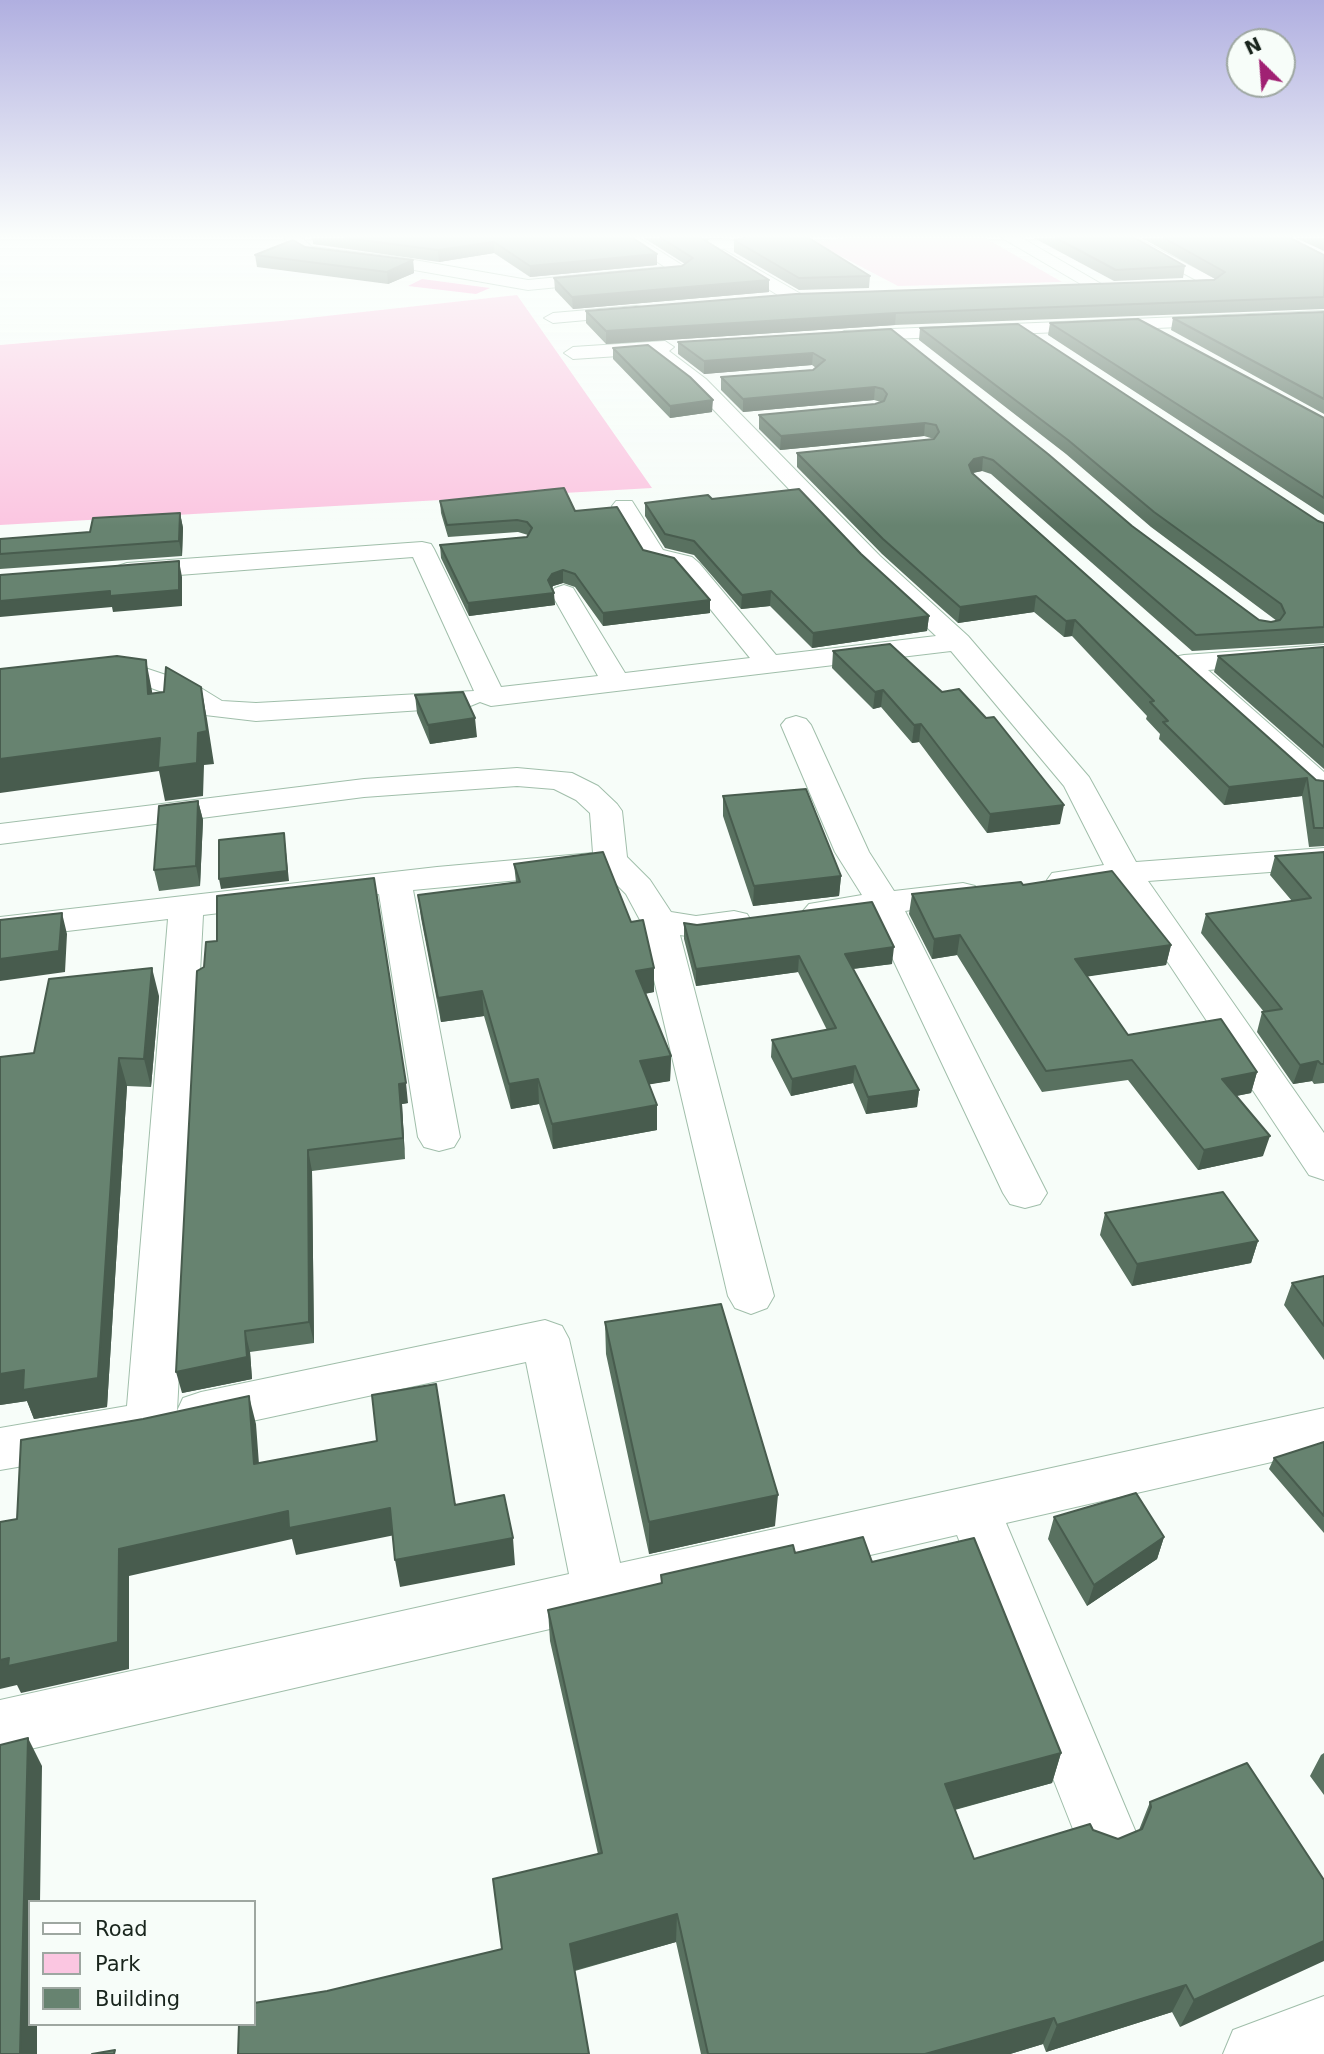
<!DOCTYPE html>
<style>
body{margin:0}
#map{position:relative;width:1324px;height:2054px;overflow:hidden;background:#f7fdf9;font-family:"DejaVu Sans",sans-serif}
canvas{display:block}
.legend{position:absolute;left:28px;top:1900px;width:228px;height:126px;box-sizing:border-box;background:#f7fdf9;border:2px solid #9ea7a1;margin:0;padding:9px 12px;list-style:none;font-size:21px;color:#19251d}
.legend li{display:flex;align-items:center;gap:14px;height:35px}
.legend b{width:35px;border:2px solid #9ea7a1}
.north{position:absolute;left:1226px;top:28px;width:70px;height:70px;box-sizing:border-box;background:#f7fdf9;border:2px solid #9ea7a1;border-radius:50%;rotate:335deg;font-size:19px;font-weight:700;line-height:28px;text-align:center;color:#19251d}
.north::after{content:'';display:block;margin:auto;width:24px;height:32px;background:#a02173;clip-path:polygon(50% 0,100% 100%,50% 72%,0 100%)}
</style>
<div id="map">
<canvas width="1324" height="2054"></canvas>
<ul class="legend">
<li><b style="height:9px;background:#fff"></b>Road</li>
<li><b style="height:19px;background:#fbc6e1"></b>Park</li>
<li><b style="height:19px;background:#678370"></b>Building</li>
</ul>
<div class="north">N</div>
</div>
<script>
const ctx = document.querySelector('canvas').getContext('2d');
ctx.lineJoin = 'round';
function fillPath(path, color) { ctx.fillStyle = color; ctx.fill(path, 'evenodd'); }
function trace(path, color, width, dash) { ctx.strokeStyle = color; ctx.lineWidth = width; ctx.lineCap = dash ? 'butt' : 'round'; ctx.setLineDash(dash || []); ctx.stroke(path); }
fillPath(new Path2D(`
 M845,238H985L1062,282L898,286L814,242Z
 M517,295L652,488L0,525V345L281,321Z`), '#fbc6e1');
fillPath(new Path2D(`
 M422,279L490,288L476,294L408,286Z`), '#fca7d5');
const minor = new Path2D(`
 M284,238H302L312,247L397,257L528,280L665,267L620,238H639L690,270L682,275L528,290L397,267L307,256L301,254Z
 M1002,238H1022L1110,289L1102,294L1096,293Z
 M1117,238H1137L1260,302L1257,306H1245Z
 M724,250L801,294L804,298L801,302H789L718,258L716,255L718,252Z
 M636,306L642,307L645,311L642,315L553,323L544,318L553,313Z
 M1324,311V321L844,341L835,336L844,331Z
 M665,341L674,347L669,351L706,379L880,556L968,636L1089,777L1136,862L1324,848V868L1148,881L1324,1133V1180L1309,1175L1116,884L1064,890L1052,887L1047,880L1052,873L1104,865L1064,786L951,651L491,706L480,702L468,707L256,721L205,715L176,697L143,685L67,681L0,687V671L67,665L148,669L196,685L222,701L256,703L474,691L413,557L127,579L118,576L114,571L118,566L127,563L422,542L431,544L434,549L501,687L598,676L551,593L555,588L564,585L573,588L625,673L750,658L681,573L675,568L645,561L612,506L616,501H632L663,550L692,557L699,563L776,655L936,636L862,566L692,387L649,354L573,359L564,353L573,347Z
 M1324,645V661L1208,670L1324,772V798L1313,796L1170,663L1174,657L1184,655Z
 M796,716L806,719L811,725L869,852L894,891L963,883L975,886L980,893L975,900L905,911L1047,1193L1040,1204L1025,1208L1010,1204L1003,1193L872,915L821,922L809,918L803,911L809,904L862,895L835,852L781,725L786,719Z
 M517,768L572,773L598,786L617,804L622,811L627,857L650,880L671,912L696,916L734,911L747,914L752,922L747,930C724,935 702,939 680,935L774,1296L767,1308L751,1314L735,1308L728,1296L640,920L626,894L604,872L413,890L460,1137L454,1147L439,1151L424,1147L418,1137L379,894L203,915L177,1411L183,1398L201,1392L545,1320L562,1326L569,1339L620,1563L1324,1408V1450L1006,1523L1137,1835L1128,1857L1106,1866L1084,1857L957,1535L0,1756V1700L569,1574L526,1362L201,1432L183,1426L177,1413L176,1423L169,1438L151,1444L0,1470V1428L127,1406L168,919L0,939V917L437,867L593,853L590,813L576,800L554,789L517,786L364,797L0,844V824L364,779Z
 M1324,1996V2054H1223L1233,2030Z`);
trace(minor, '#a0beaa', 2);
fillPath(minor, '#fff');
fillPath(new Path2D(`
 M311,238H633L657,254V265L530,277L494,253L439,262L313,244V240Z
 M644,238H731L710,239L706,242L769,292L573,309L555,290L554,278L682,266L685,264Z
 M1034,238H1135L1185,266L1183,278L1114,281Z
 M1142,238H1290L1324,255V309L895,325L606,344L586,323V311L1215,279Z
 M1296,238H1324V251Z
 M734,240L870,276L869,288L799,290L734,252Z
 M305,247L413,260L414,273L388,284L257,267L255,255Z
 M1324,312V414L1171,330L1173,318Z
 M1050,323L1324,418V515L1048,335Z
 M920,328L1318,521L1324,523V643L1192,651L991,474L982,471L973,473L1316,780L1324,781V846L1309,847L1302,796L1224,805L1159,739L1160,734L1146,719L1147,716L1072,636L1064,637L1034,612L958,623L882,554L797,467V453L934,439L924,436L780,450L759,429V415L875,404L881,402L874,400L743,412L721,390V377L813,370L816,368L812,365L704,374L678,354V342L891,329L1132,526L1259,620L1271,622L1277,621L1151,527L1066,454L919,340Z
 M613,348L712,412L670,418L613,359Z
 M712,499L861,554L929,616L927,631L812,648L770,606L741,609L694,555L665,548L645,516V503Z
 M440,501L575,511L643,550L710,600V613L603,626L575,587L563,583L553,586L552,588L555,605L469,616L441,558L440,545L527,537L528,535L518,532L448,537L441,513Z
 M180,513L183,528L182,556L0,569V539L90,532Z
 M1324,647V769L1214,672L1218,656Z
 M833,651L1060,824L987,833L919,742L912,743L881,707L873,709L832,668Z
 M415,695L477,737L430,744L417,713Z
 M723,796L841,876L839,896L753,906L723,816Z
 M198,801L203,820L200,886L159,891L154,870Z
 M1324,852V1083L1314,1084L1312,1081L1293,1084L1257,1032L1262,1012H1264L1201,933L1206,914L1292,901L1270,875L1275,856Z
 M514,864L631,922L654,968V992L645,994L671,1056L670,1081L649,1084L657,1105V1130L553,1149L539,1104L511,1109L484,1016L441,1022L421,918L418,895L516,882Z
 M1023,885L1171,945L1166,965L1087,976L1128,1035L1257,1072L1251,1093L1236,1096L1263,1156L1198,1170L1128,1080L1042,1092L957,955L932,959L909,914L912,894Z
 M684,923L892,964L853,969L919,1090L917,1107L866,1114L853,1083L791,1096L771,1057L772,1040L827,1030L798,972L696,986L684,939Z
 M204,967L408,1103L402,1104L405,1159L312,1171L314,1343L250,1352L252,1379L182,1393Z
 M159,996L151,1087L127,1086L107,1407L34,1419L27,1401L0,1405V1057L34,1053Z
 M1105,1213L1258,1241L1251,1263L1132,1286L1100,1235Z
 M1324,1276V1360L1284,1305L1292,1283Z
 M605,1322L775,1526L649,1554L606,1354Z
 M1324,1442V1533L1269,1469L1274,1458Z
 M1054,1517L1164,1537L1157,1559L1087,1606L1048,1539Z
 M795,1553L872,1562L1061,1753L1052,1783L955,1810L974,1859L1093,1830L1118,1839L1139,1830L1150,1802L1324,1880L1180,2027L1172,2012L1046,2052L1043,2044L1010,2054H701L676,1942L575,1971L327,1991L502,1949L598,1854L550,1641L548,1610L661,1584V1575Z
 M1324,1753V1795L1310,1776L1321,1755Z`), '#597160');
fillPath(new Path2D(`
 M701,238H731L710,239L701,245Z
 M494,242V253L439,262L438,250Z
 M657,254V265L530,277V266Z
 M413,260L414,273L388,284L387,272Z
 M769,280V292L573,309L572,297Z
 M896,313L895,325L606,344V331Z
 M813,353L812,365L704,374V361Z
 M875,387L874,400L743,412V399Z
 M713,400L712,412L670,418V406Z
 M925,423L924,436L780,450L781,436Z
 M983,457L982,471L972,473L969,465L974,459Z
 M180,513L183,528L182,556L179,541Z
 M179,561L182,577V606L113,612L112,607L0,617V601Z
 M563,570V583L553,586L548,593V580L552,574Z
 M771,591L770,606L741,609L742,595Z
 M554,593L555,605L469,616L468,603Z
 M1036,596L1034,612L958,623L960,607Z
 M710,600V613L603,626V613Z
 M929,616L927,631L812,648L813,633Z
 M1075,620L1072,636L1064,637L1066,621Z
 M146,660L152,691L155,726L148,694Z
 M201,687L207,719L214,764L204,765L203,796L165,801L159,771L0,793V759L198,733Z
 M883,690L881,707L873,709L875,692Z
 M475,718L477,737L430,744L428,725Z
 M921,724L919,742L912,743L914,725Z
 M1307,778L1302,796L1224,805L1229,787Z
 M198,801L203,820L200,886L196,866Z
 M1064,805L1060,824L987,833L990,814Z
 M284,833L289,881L221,889L219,879Z
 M841,876L839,896L753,906L754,886Z
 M62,913L67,934L65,972L0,981V959Z
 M960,935L957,955L932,959L934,939Z
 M1171,945L1166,965L1071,979L1075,959Z
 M894,947L892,964L843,970L845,954Z
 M799,956L798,972L696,986V969Z
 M152,968L159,996L151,1087L144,1059Z
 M654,968V992L636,995V971Z
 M482,991L484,1016L441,1022L438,998Z
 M671,1056L670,1081L640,1086V1061Z
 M119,1058L127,1086L107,1407L34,1419L27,1401L0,1405V1374Z
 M1318,1061L1312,1081L1293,1084L1300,1065Z
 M855,1066L853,1083L791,1096L792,1079Z
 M1257,1072L1251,1093L1216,1100L1222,1079Z
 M538,1079L539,1104L511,1109L509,1084Z
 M406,1083L408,1103L402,1104L405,1159L403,1138L399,1084Z
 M919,1090L917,1107L866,1114L868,1097Z
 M657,1105V1130L553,1149L552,1124Z
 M1270,1136L1263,1156L1198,1170L1204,1150Z
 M308,1150L312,1171L314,1343L309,1322Z
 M1258,1241L1251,1263L1132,1286L1137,1264Z
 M245,1331L250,1352L252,1379L182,1393L176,1372Z
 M249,1396L256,1424L261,1491L254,1464Z
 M778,1495L775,1526L649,1554V1522Z
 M390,1508L395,1535L296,1555L292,1539L129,1576V1669L21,1693L17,1685L0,1689V1660L9,1658L119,1549L288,1511Z
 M1164,1537L1157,1559L1087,1606L1094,1585Z
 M513,1538L515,1565L400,1587L395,1560Z
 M28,1738L42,1766L40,1902H30V2024H37V2054H20Z
 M1061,1753L1052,1783L938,1814L945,1784Z
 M677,1914L676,1942L572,1971L570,1944Z
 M1324,1941V1961L1180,2027L1194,2000Z
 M1186,1985L1172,2012L1046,2052L1057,2025Z
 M1054,2018L1043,2044L1010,2054H925Z`), '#485c4e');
const building = new Path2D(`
 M346,238H633L657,254L530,266L494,242L438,250Z
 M661,238H701L769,280L572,297L554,278L682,266L693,258Z
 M747,238H809L870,276L799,278L734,240Z
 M1056,238H1135L1185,266L1116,270Z
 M1164,238H1290L1324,255V297L896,313L606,331L586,311L796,294L1214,280L1225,272Z
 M293,240L305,247L413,260L387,272L255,255Z
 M1324,312V399L1173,318Z
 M1138,319L1324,418V498L1050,323Z
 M1018,324L1318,521L1324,523V627L1196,635L993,460L983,457L974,459L969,465L972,473L1316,780L1324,781V828H1314L1307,778L1229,787L1163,722L1168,721L1150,702L1154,701L1075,620L1066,621L1036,596L960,607L883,539L797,453L934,439L939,432L936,425L925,423L781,436L759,415L875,404L884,401L887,394L883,389L875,387L743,399L721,377L813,370L825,360L813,353L704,361L678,342L891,329L1048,454L1132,526L1259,620L1271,622L1280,620L1285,613L1281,604L1154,512L1068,440L920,328Z
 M648,345L690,377L713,400L670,406L613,348Z
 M564,488L575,511L617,507L643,550L674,558L710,600L603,613L575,574L563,570L552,574L548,580L554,593L468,603L440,545L527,537L532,528L527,522L517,520L447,525L440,501Z
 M799,489L861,554L929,616L813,633L771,591L742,595L694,541L665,534L645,503L708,495L712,499Z
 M180,513L179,541L0,554V539L90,532L93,518Z
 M179,561V590L110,596V591L0,601V575Z
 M890,644L942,692L959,689L986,718L994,717L1064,805L990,814L921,724L914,725L883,690L875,692L833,651Z
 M1324,647V747L1218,656Z
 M117,656L146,660L148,694L164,692L166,667L201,687L207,731L198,733L197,763L158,768L160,738L0,759V669Z
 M463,692L475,718L428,725L415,695Z
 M806,789L841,876L754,886L723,796Z
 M198,801L196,866L154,870L159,806Z
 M284,833L287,871L219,879V840Z
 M603,852L631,922L643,920L654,968L636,971L671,1056L640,1061L657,1105L552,1124L538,1079L509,1084L482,991L438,998L418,895L520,882L514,864Z
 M1324,852V1064H1321L1318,1061L1300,1065L1262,1012L1282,1009L1206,914L1311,898L1275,856Z
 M1112,871L1171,945L1075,959L1128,1035L1221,1019L1257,1072L1222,1079L1270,1136L1204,1150L1132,1060L1046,1071L960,935L934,939L912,894L1021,882L1023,885Z
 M374,878L406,1083L399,1084L403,1138L308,1150L309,1322L245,1331L247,1357L176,1372L197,971L204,967L206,942L217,941V896Z
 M872,902L894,947L845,954L919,1090L868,1097L855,1066L792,1079L772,1040L836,1028L799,956L696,969L684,923L697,925Z
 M62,913L59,951L0,959V920Z
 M152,968L144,1059L119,1058L98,1378L23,1390L24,1370L0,1374V1057L34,1053L49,979Z
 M1223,1192L1258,1241L1137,1264L1105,1213Z
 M1324,1276V1326L1292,1283Z
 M721,1304L778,1495L649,1522L605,1322Z
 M436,1384L455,1505L504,1495L513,1538L395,1560L390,1508L289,1528L288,1511L119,1549L118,1642L8,1666L9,1658L0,1660V1522L17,1519L21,1440L143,1419L249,1396L254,1464L377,1441L372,1395Z
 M1324,1442V1516L1274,1458Z
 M1136,1493L1164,1537L1094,1585L1054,1517Z
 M863,1537L872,1562L974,1538L1061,1753L945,1784L974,1859L1090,1824L1093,1830L1118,1839L1142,1829L1151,1807L1150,1802L1247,1763L1324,1880V1941L1194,2000L1186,1985L1057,2025L1054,2018L925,2054H708L677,1914L570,1944L589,2054H238L239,2024H254V2003L327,1991L502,1949L493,1879L602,1853L548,1610L662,1583L661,1575L793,1545L795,1553Z
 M28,1738L20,2054H0V1745Z
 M115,2050L114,2054H92Z`);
fillPath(building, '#678370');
trace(building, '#485c4e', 2);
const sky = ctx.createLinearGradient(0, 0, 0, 526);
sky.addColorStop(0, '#b0afe0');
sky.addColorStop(0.45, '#fbfefc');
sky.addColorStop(1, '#fbfefc00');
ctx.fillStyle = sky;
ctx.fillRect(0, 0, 1324, 526);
</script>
